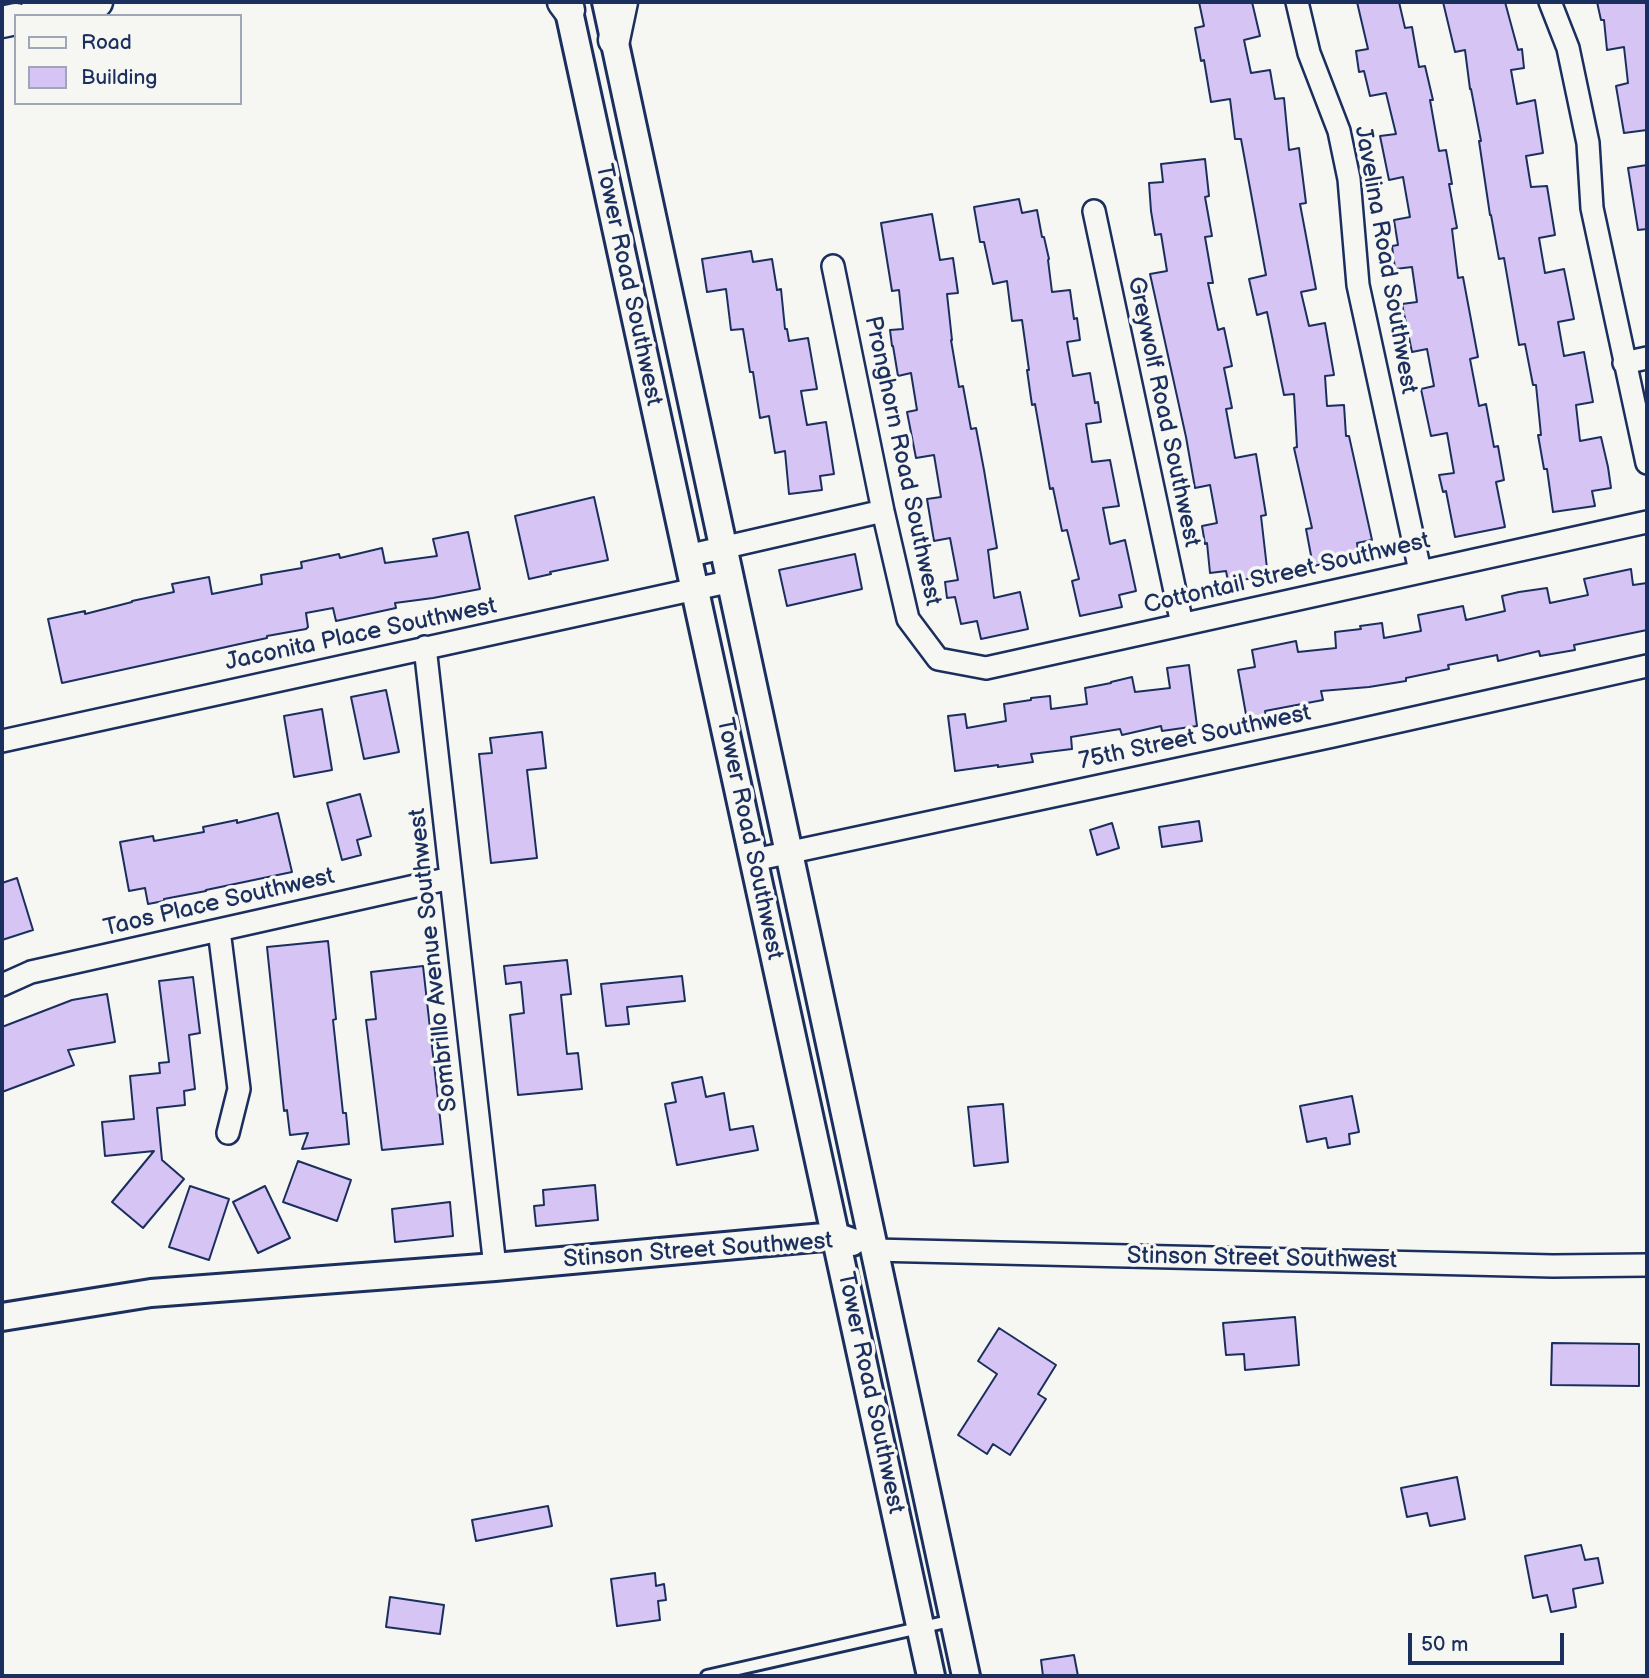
<!DOCTYPE html>
<style>
body{margin:0}
#map{position:relative;width:1649px;height:1678px;overflow:hidden;background:#f6f6f2;font-family:"Balsamiq Sans",sans-serif}
canvas{display:block}
.frame{position:absolute;inset:0;border:4px solid #1b2f5e;pointer-events:none}
.legend{position:absolute;left:14px;top:14px;width:228px;height:91px;box-sizing:border-box;background:#f6f6f2;border:2px solid #9ea6b7;margin:0;padding:9px 12px;list-style:none;font-size:21px;color:#1b2f5e}
.legend li{display:flex;align-items:center;gap:14px;height:35px}
.legend b{width:35px;border:2px solid #9ea6b7}
.scale{position:absolute;left:1408px;top:1633px;width:156px;height:32px;box-sizing:border-box;border:4px solid #1b2f5e;border-top:0;padding-left:9px;font-size:21px;line-height:24px;white-space:nowrap;color:#1b2f5e;-webkit-text-stroke:5px #f6f6f2;paint-order:stroke}
</style>
<div id="map">
<canvas width="1649" height="1678"></canvas>
<div class="frame"></div>
<ul class="legend">
<li><b style="height:9px;background:#f6f6f2"></b>Road</li>
<li><b style="height:19px;background:#d6c4f5"></b>Building</li>
</ul>
<div class="scale">50 m</div>
</div>
<script>
const ctx = document.querySelector('canvas').getContext('2d');
ctx.lineJoin = 'round';
function fillPath(path, color) { ctx.fillStyle = color; ctx.fill(path, 'evenodd'); }
function trace(path, color, width, dash) { ctx.strokeStyle = color; ctx.lineWidth = width; ctx.lineCap = dash ? 'butt' : 'round'; ctx.setLineDash(dash || []); ctx.stroke(path); }
function drawText(font, color, halo, rows, align = 'center') {
  ctx.font = font + ' "Balsamiq Sans",sans-serif'; ctx.lineWidth = 7; ctx.setLineDash([]); ctx.textBaseline = 'middle'; ctx.strokeStyle = halo; ctx.fillStyle = color; for (const [text, x, y, turn = 0] of rows) {
    ctx.save(); ctx.translate(x, y); ctx.rotate((+turn || 0) * Math.PI / 180); ctx.textAlign = isNaN(turn) ? turn : align; if (halo) ctx.strokeText(text, 0, 0); ctx.fillText(text, 0, 0); ctx.restore();
  }
}
const building = new Path2D(`
 M1199,2H1252L1260,36L1244,40L1251,73L1270,70L1275,99L1284,98L1289,150L1299,148L1306,203L1300,204L1316,289L1301,292L1309,326L1325,323L1334,375L1325,376L1327,406L1344,405L1346,436H1349L1372,540L1357,543L1359,557L1313,566L1306,529L1312,528L1294,448L1297,447L1294,394L1284,395L1267,312L1257,315L1249,279L1266,275L1241,139H1235L1230,99L1211,102L1204,60L1201,61L1195,28L1204,26Z
 M1357,2H1399L1405,28L1412,27L1419,67L1425,66L1433,100H1430L1439,151L1446,150L1452,184H1449L1457,228L1452,229L1458,278L1463,277L1478,357L1470,359L1479,406L1486,404L1494,447L1498,446L1504,480L1496,482L1505,527L1455,537L1446,491L1443,492L1439,475L1454,473L1447,433L1431,436L1421,389L1434,386L1427,349L1412,352L1402,304L1417,302L1412,267L1395,269L1392,246L1398,245L1394,220L1410,217L1403,177L1389,180L1380,136L1396,134L1386,93L1370,96L1364,71L1359,72L1356,51L1368,49Z
 M1443,2H1505L1518,50L1522,49L1524,68L1511,70L1517,104L1535,100L1543,153L1526,156L1531,187L1547,186L1555,235L1539,238L1545,273L1564,269L1574,319L1558,322L1564,356L1584,352L1593,402L1576,405L1580,441L1601,437L1608,467L1611,488L1592,491L1595,506L1553,512L1547,469H1544L1538,435H1541L1536,385H1533L1525,344L1519,345L1504,258L1499,259L1491,215H1490L1479,141H1481L1471,89H1470L1465,50L1455,52Z
 M1597,2H1647V130L1624,133L1616,86L1628,83L1624,47L1607,50L1604,20H1601Z
 M1205,159L1209,196L1205,197L1212,236L1205,237L1213,283H1208L1218,330L1224,328L1232,366L1224,368L1232,408L1226,409L1235,458L1256,454L1266,515L1261,516L1268,577L1228,581L1226,571L1210,573L1207,543L1205,544L1202,526L1217,523L1210,485L1195,488L1186,437L1150,274L1167,271L1161,234L1155,235L1151,211L1149,183L1163,182L1161,164Z
 M1647,165V229L1638,230L1628,168Z
 M1019,199L1022,213L1037,210L1042,237H1044L1049,259L1048,260L1052,292L1070,290L1074,319L1077,318L1080,340L1067,342L1073,376L1090,373L1095,403L1098,402L1101,422L1086,424L1092,462L1110,460L1119,506L1103,508L1110,544L1125,540L1136,591L1119,595L1122,607L1080,616L1072,581L1079,579L1067,530L1062,531L1053,488L1050,489L1035,404L1032,405L1027,370H1029L1022,320L1012,321L1007,281L993,284L984,242H980L974,207Z
 M932,214L940,260L953,258L958,293L947,294L952,340H951L959,387L963,386L971,429L976,428L984,470L997,548L988,550L994,598L1020,592L1028,629L981,639L977,621L961,624L955,597L947,598L945,582L958,580L950,538L934,541L927,499L941,497L934,455L916,458L907,412L917,410L911,373L898,376L893,346H892L890,330L903,329L899,290L892,291L881,223Z
 M751,251L753,262L772,259L777,290L781,289L785,329H787L789,341L808,338L817,389L801,391L807,425L826,422L834,474L820,476L822,490L789,494L785,451L775,453L769,416L760,418L753,372H750L743,329L731,330L726,289L707,292L702,259Z
 M594,497L608,560L550,572L551,574L529,579L515,516Z
 M468,532L480,589L433,598L395,603L396,608L336,621L333,608L306,613L308,627L306,629L267,636V638L62,683L48,619L85,611V614L132,602V601L174,592L172,584L209,577L212,594L262,584L261,575L302,568L301,562L339,554L340,558L382,548L385,563L437,556L433,539Z
 M855,554L862,589L787,606L779,570Z
 M1631,569L1633,585L1647,583V630L1574,645L1575,650L1540,656L1539,651L1498,661L1497,655L1448,665L1449,669L1406,678V681L1369,687L1321,691L1323,700L1265,711L1266,716L1247,720L1238,670L1255,667L1252,650L1296,641L1298,652L1336,648L1335,632L1361,629L1360,626L1382,623L1384,638L1421,631L1418,615L1463,606L1466,620L1505,611L1502,596L1519,592L1547,588L1550,603L1588,595L1584,579Z
 M1189,665L1197,726L1162,731L1161,726L1122,735L1120,729L1071,737L1072,749L1031,754L1033,762L998,767V765L955,771L948,716L965,714L967,728L1006,721L1004,704L1031,700V698L1050,696L1051,709L1087,704L1085,688L1111,683V682L1132,677L1135,692L1170,688L1167,668Z
 M386,690L399,752L364,759L351,697Z
 M322,709L332,770L294,777L284,716Z
 M542,732L546,768L527,770L537,858L491,863L479,754L492,753L490,738Z
 M360,794L371,836L357,840L361,855L342,860L327,803Z
 M278,813L292,872L206,890V891L164,899V901L148,904L145,888L129,891L120,842L153,836L154,841L204,832L203,827L237,820V823Z
 M1199,821L1202,841L1162,847L1159,827Z
 M1112,823L1119,848L1097,855L1090,830Z
 M17,878L33,930L2,940V883Z
 M328,941L336,1019L333,1020L343,1113H346L349,1144L302,1149L308,1133L290,1135L287,1110L284,1111L267,947Z
 M567,960L571,994L561,995L567,1054L578,1053L582,1089L518,1095L510,1015L524,1013L521,982L506,984L504,966Z
 M423,966L443,1144L382,1150L366,1020L376,1019L371,972Z
 M682,976L685,1001L627,1007L629,1024L606,1026L601,984Z
 M193,977L200,1033L189,1035L195,1089L184,1091L185,1105L157,1108L162,1160L184,1179L143,1228L112,1202L154,1151L105,1156L102,1122L134,1119L130,1076L160,1073L159,1063L169,1062L159,981Z
 M107,994L115,1042L68,1050L74,1065L2,1092V1027L72,1000Z
 M702,1077L706,1097L724,1093L730,1130L753,1126L758,1150L677,1165L665,1104L676,1102L672,1083Z
 M1352,1096L1359,1132L1349,1134L1350,1144L1328,1148L1326,1138L1307,1142L1300,1106Z
 M1003,1104L1008,1162L974,1166L968,1107Z
 M298,1161L351,1180L337,1221L283,1202Z
 M595,1185L598,1220L536,1226L534,1206L544,1205L543,1190Z
 M190,1186L229,1199L209,1260L169,1247Z
 M265,1186L290,1238L258,1253L233,1202Z
 M450,1202L453,1236L395,1242L392,1209Z
 M1295,1317L1299,1365L1245,1370L1244,1354L1226,1355L1223,1323Z
 M999,1328L1056,1365L1038,1394L1046,1399L1010,1455L993,1444L987,1454L958,1435L997,1374L978,1361Z
 M1552,1343L1639,1344V1386L1551,1385Z
 M1457,1477L1465,1519L1430,1526L1427,1513L1407,1517L1401,1488Z
 M548,1506L552,1526L476,1541L472,1520Z
 M1581,1545L1585,1560L1598,1558L1603,1583L1573,1589L1576,1607L1551,1612L1547,1595L1533,1598L1525,1556Z
 M655,1573L656,1586L664,1584L666,1600L658,1601L660,1620L617,1626L611,1579Z
 M390,1597L444,1605L440,1634L386,1627Z
 M1074,1655L1078,1676H1043L1041,1660Z`);
fillPath(building, '#d6c4f5');
trace(building, '#1b2f5e', 2);
const service = new Path2D(`
 M707,1676L954,1620`);
const minor = new Path2D(`
 M1297,2L1309,53L1339,131L1349,179L1358,285L1420,571
 M1550,2L1568,48L1588,143L1592,208L1647,463
 M1094,211L1182,624
 M833,266L883,511L908,619L938,659L986,668L1647,522
 M1624,363L1647,358
 M687,556L883,511
 M425,647L495,1267
 M2,741L732,581
 M754,860L1333,736L1647,666
 M219,930L239,1089L228,1133
 M2,985L31,972L451,878
 M873,1250L1553,1266L1647,1265`);
const tertiary = new Path2D(`
 M567,2L931,1676
 M606,2C730,559 845,1118 966,1676
 M2,1317L151,1293L495,1267L835,1236L852,1242`);
const secondary = new Path2D(`
 M563,2L569,10
 M32,16L97,2
 M2,22L16,19
 M614,40L622,2`);
trace(service, '#1b2f5e', 16);
trace(minor, '#1b2f5e', 26);
trace(tertiary, '#1b2f5e', 32);
trace(secondary, '#1b2f5e', 35);
trace(service, '#f6f6f2', 10);
trace(minor, '#f6f6f2', 21);
trace(tertiary, '#f6f6f2', 26);
trace(secondary, '#f6f6f2', 30);
drawText('24px', '#1b2f5e', '#f6f6f2', [
 ["Javelina Road Southwest",1385,260,80],
 ["Tower Road Southwest",628,285,78],
 ["Greywolf Road Southwest",1163,412,78],
 ["Pronghorn Road Southwest",902,461,78],
 ["Cottontail Street Southwest",1287,574,-13],
 ["Jaconita Place Southwest",361,635,-12],
 ["75th Street Southwest",1195,738,-12],
 ["Tower Road Southwest",749,839,78],
 ["Taos Place Southwest",219,903,-13],
 ["Sombrillo Avenue Southwest",434,960,-96],
 ["Stinson Street Southwest",698,1251,-4],
 ["Stinson Street Southwest",1262,1259,1],
 ["Tower Road Southwest",870,1393,78]
]);
</script>
